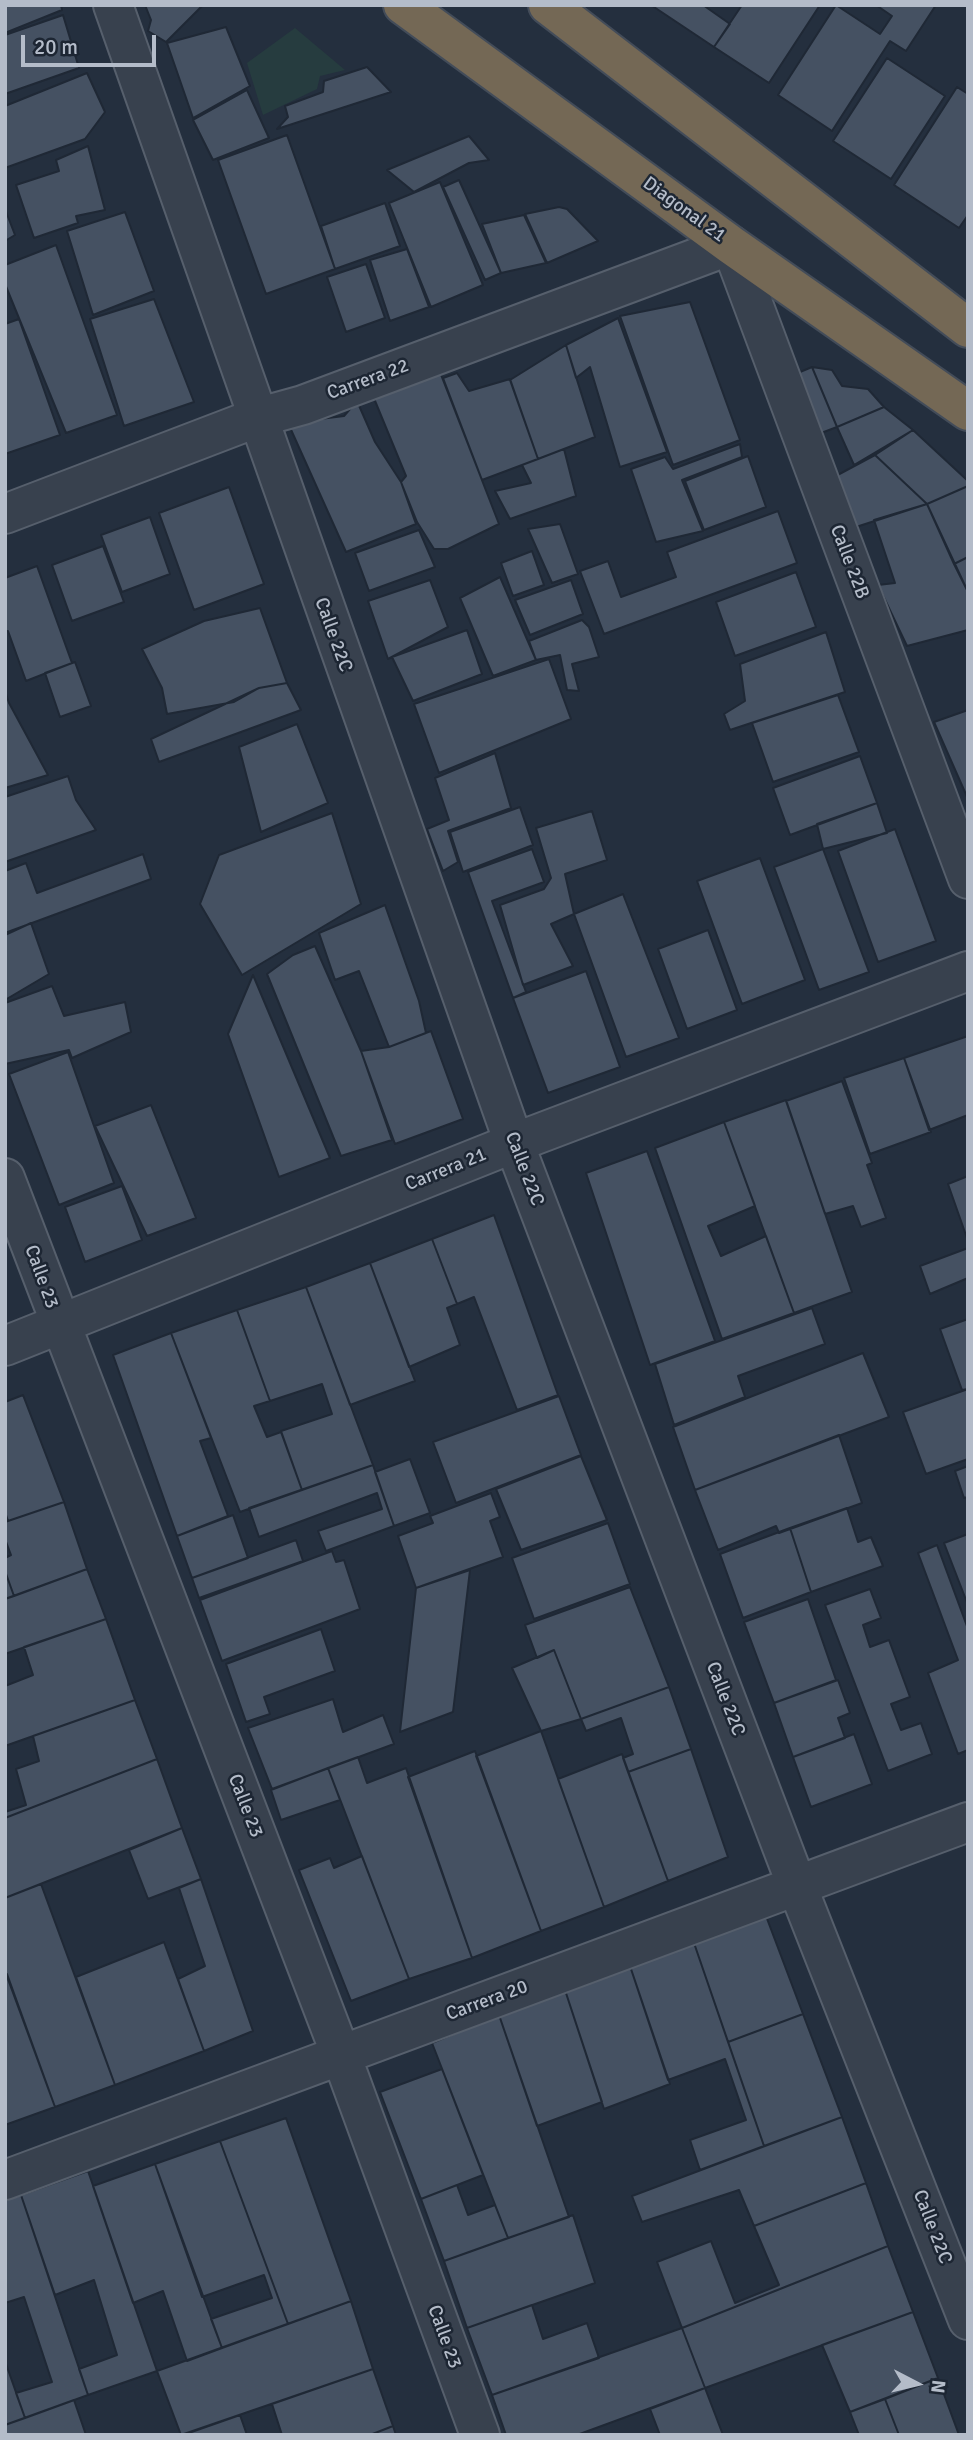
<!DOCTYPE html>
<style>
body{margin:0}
#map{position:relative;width:973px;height:2440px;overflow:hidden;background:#242f3e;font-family:Signika,sans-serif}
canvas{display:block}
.frame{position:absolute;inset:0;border:7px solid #b4bcc9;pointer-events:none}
.north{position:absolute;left:882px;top:2349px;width:70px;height:70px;-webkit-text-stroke:5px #1d2633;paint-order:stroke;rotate:97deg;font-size:19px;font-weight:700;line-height:28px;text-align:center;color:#b4bcc9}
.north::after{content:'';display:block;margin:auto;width:24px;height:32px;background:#b4bcc9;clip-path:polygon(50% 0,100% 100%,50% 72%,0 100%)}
.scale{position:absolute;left:21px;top:35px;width:135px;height:32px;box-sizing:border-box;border:4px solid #b4bcc9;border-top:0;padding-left:9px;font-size:21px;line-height:24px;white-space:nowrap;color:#b4bcc9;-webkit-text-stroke:5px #1d2633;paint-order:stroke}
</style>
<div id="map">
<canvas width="973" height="2440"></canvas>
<div class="frame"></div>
<div class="north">N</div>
<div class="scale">20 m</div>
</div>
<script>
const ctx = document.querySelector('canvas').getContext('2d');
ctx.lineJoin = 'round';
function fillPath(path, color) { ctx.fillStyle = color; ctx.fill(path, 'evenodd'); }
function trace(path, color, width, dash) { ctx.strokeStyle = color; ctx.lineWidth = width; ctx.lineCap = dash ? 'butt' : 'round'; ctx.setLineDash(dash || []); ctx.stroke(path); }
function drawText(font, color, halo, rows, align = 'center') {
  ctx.font = font + ' Signika,sans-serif'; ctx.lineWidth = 5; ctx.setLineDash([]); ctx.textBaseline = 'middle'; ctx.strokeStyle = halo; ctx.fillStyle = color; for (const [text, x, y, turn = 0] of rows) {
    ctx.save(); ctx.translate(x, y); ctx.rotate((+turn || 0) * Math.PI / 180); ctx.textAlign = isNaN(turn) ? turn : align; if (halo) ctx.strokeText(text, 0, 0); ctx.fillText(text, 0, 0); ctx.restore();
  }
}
fillPath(new Path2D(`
 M295,28L345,70L320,76L317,89L263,115L247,63Z`), '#263c3f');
const building = new Path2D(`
 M5,5H61L62,10L5,33Z
 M145,5H203L166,42L148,31L151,20Z
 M651,5H703L730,24L714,47Z
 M742,5H820L769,83L714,47Z
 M836,5L880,34L892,16L876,5H936L906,51L890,41L832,131L778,95Z
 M63,15L79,68L5,94V35Z
 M226,27L250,86L193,118L167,43Z
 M887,58L945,96L891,179L833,141Z
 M367,67L391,92L277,129L288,117L285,106L323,92L324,81Z
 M87,73L105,112L85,139L5,168V106Z
 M957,87L968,94V215L959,228L894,185Z
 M247,90L269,138L213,160L193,120Z
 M287,135L335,269L266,294L218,160Z
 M469,136L489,160L469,163L414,192L387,170Z
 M88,146L105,210L76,216L78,223L34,238L16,185L59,171L56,160Z
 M459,180L501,273L485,280L443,187Z
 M440,182L483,285L431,307L389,203Z
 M385,203L400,246L335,269L321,226Z
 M559,207L567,209L598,241L547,263L525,214Z
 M5,209L15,235L5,241Z
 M125,212L154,291L93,315L67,231Z
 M524,215L546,263L501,273L482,224Z
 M56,245L117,415L66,433L5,284V265Z
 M407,249L429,307L390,321L370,260Z
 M366,264L385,318L346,332L327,277Z
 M154,299L194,402L124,426L90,319Z
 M690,302L740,440L673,465L620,316Z
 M618,318L667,452L620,467L590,367L576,378L566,345Z
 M19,319L60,435L5,454V324Z
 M566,345L595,437L538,459L510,380Z
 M438,367L499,524L448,549H434L417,522L401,482L406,476L373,396Z
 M812,367L837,427L808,438L788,377Z
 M812,367L832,370L842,386L868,389L884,407L837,427Z
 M457,373L469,391L510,379L538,459L482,480L443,378Z
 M357,401L375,442L401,482L416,524L346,552L288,423L344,416Z
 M884,407L913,430L854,465L837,427Z
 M913,430L968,481V486L927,504L875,455Z
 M740,444L742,457L682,480L703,531L656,542L631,469L665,457L673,469Z
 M564,449L576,496L510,519L495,491L531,483L522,465Z
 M875,455L927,504L853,528L832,478Z
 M748,456L766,507L704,530L685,481Z
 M968,486V557L954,564L927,504Z
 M229,487L264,584L194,610L159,513Z
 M927,504L968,592V630L907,646L878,585L895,583L874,520Z
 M778,511L797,563L604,634L580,571L608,561L621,597L676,577L667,552Z
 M150,517L170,574L122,592L101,535Z
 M560,524L578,574L552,583L528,529Z
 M419,530L435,567L369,591L355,553Z
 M103,546L124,602L72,621L52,565Z
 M532,551L544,585L513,596L501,563Z
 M968,557V592L954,564Z
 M37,566L72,663L26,681L8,631H5V578Z
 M796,572L816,627L735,656L716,602Z
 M500,577L536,660L493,676L460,598Z
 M430,580L448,627L388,659L368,601Z
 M571,580L583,614L530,635L515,600Z
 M260,608L287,683L259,688L234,702L167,714L162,688L142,649L204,621Z
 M582,620L589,627L599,657L572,664L579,691L567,690L560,655L536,660L529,641Z
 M467,630L482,674L413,701L392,657Z
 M826,632L845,692L730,730L724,714L745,701L740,664Z
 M549,659L571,719L439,773L414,704Z
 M75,662L91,706L60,717L45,673Z
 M287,683L301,710L159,762L151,739L259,688Z
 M5,691L9,703L48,775L5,788Z
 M838,695L859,752L773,782L752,723Z
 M968,710V799L934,722Z
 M297,724L328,803L261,832L239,747Z
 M495,753L511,808L448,831L458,862L443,871L427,829L449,820L435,778Z
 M860,756L877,803L790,835L773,788Z
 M68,776L76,800L96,830L5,862V797Z
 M877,803L887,833L823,849L817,824Z
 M520,807L533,845L463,872L450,832Z
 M592,811L607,860L565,874L574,914L551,924L573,966L523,985L500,905L544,889L551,878L536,828Z
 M332,813L361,904L242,975L200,904L219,855Z
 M895,829L936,941L878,962L838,851Z
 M532,849L544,882L492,901L526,992L513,998L468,872Z
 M823,849L869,972L819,990L774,867Z
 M143,854L151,879L5,933V871L26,863L37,893Z
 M760,858L805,980L742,1004L697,881Z
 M623,894L679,1038L626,1057L574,914Z
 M385,905L419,1001L426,1033L389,1047L359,971L335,980L319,933Z
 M31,923L49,974L5,1000V935Z
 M708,930L737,1010L687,1029L658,949Z
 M315,946L361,1051L392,1140L341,1156L267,974L293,955Z
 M586,971L620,1067L548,1093L513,998Z
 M253,975L330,1158L279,1177L228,1034Z
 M52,986L64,1016L125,1002L131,1032L72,1058L69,1050L5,1064V1003Z
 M431,1031L463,1119L395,1144L361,1051L389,1047Z
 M968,1036V1115L929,1130L904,1058Z
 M68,1052L114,1183L59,1205L9,1074Z
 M904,1058L931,1132L870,1154L844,1078Z
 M842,1081L872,1163L867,1165L886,1218L861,1227L853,1206L825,1214L786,1101Z
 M786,1100L852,1292L794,1313L724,1122Z
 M151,1105L196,1218L147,1236L95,1126Z
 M724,1122L755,1206L708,1226L721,1256L766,1236L794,1313L722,1339L655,1148Z
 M647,1151L715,1341L650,1365L586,1173Z
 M968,1176V1241L948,1184Z
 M122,1186L142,1240L85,1262L65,1207Z
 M494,1215L558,1395L517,1410L474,1297L457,1304L432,1239Z
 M432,1239L457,1304L447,1308L460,1345L409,1367L370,1263Z
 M968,1248V1278L930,1294L920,1266Z
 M370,1263L415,1381L350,1405L306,1287Z
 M306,1287L373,1465L302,1490L281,1431L332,1414L322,1384L270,1401L237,1310Z
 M812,1308L825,1344L738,1376L745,1397L674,1425L655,1364Z
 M237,1310L270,1401L254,1406L267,1437L281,1432L302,1490L240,1512L171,1333Z
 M968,1319V1389L962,1390L940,1329Z
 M171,1333L211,1438L200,1441L228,1516L177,1536L113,1355Z
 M863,1353L889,1417L695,1490L673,1427Z
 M968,1389V1459L926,1474L903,1412Z
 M23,1395L64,1502L8,1521L5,1512V1402Z
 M559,1396L581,1455L456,1503L433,1442Z
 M839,1435L862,1503L779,1533L776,1526L718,1550L695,1490Z
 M581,1456L607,1520L521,1550L496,1489Z
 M410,1459L430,1513L394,1526L375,1472Z
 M373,1465L394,1526L326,1551L318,1531L382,1509L377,1493L259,1537L249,1508Z
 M968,1466V1497L964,1498L955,1471Z
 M491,1493L500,1517L490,1521L503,1557L416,1588L398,1536L433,1523L430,1516Z
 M64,1502L87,1569L14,1596L5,1571V1558L11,1555L5,1539V1522Z
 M847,1508L858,1542L871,1537L883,1566L811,1592L790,1528Z
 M233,1515L248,1558L192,1578L177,1536Z
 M608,1523L630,1584L534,1619L512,1558Z
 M790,1528L811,1592L743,1618L720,1554Z
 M968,1534V1605L944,1543Z
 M296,1540L303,1561L199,1598L192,1578Z
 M937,1545L968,1629V1750L958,1754L928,1673L958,1660L918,1553Z
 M332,1551L336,1562L344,1560L360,1609L222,1661L200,1600Z
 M87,1569L106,1619L5,1654V1599Z
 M470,1570L453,1712L400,1732L416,1588Z
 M5,1571L14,1596L5,1599Z
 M630,1587L669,1687L581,1719L554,1650L537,1658L525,1625Z
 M870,1589L881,1618L863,1625L870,1647L889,1640L910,1697L891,1704L901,1730L921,1723L932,1754L888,1771L825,1605Z
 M808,1599L836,1680L774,1703L744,1622Z
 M106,1619L135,1700L5,1746V1686L33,1675L24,1647Z
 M321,1629L335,1671L264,1697L270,1714L246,1722L226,1664Z
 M554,1650L581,1719L541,1731L512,1668Z
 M838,1680L850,1713L838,1718L845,1738L793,1757L774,1703Z
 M669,1687L691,1749L628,1772L623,1758L633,1754L621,1718L586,1731L581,1719Z
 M333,1699L343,1732L383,1715L394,1744L272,1789L248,1728Z
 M135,1700L157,1759L5,1818V1812L26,1805L16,1769L39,1761L33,1736Z
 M541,1731L604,1907L541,1931L476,1756Z
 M854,1734L872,1784L811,1807L793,1757Z
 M691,1749L728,1857L668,1881L628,1772Z
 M475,1751L541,1931L472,1958L408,1777Z
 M622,1754L668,1881L604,1907L558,1779Z
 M358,1757L367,1783L406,1768L472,1958L409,1979L328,1768Z
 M157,1759L182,1828L5,1898V1818Z
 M328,1768L340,1800L281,1820L271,1790Z
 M182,1828L201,1879L148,1899L129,1850Z
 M362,1856L409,1979L351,2001L299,1870L330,1858L334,1868Z
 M201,1879L253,2031L204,2051L178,1979L205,1966L179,1888Z
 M41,1884L115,2085L55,2107L5,1971V1898Z
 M766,1916L803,2014L728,2042L694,1943Z
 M164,1942L204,2051L115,2085L76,1977Z
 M694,1943L764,2146L700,2170L690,2140L746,2120L725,2059L668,2080L630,1966Z
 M630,1966L670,2084L604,2109L565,1990Z
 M7,1974L55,2107L5,2125V1975Z
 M565,1990L602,2102L537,2126L499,2015Z
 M803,2014L842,2117L764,2146L728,2042Z
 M499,2015L569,2217L508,2238L432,2043Z
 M442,2069L483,2175L421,2199L380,2092Z
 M842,2117L866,2183L754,2226L739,2190L642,2222L632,2196Z
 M286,2118L351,2301L288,2324L220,2141Z
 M220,2141L288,2324L222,2348L211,2319L272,2298L264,2275L202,2297L155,2164Z
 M155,2164L222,2348L187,2361L163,2291L133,2303L93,2186Z
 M88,2171L157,2371L88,2395L79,2369L117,2355L94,2280L55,2295L21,2195Z
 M866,2183L888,2246L682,2328L657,2262L711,2241L735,2303L779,2285L754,2226Z
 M457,2185L468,2215L495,2205L508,2238L444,2261L421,2199Z
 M21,2195L88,2395L25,2418L16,2393L52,2382L24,2297L5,2303V2200Z
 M573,2215L595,2283L467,2328L444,2261Z
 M888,2246L913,2312L705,2388L682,2328Z
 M351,2301L373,2369L181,2435L157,2371Z
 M532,2305L543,2339L587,2323L599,2358L492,2395L467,2328Z
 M913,2312L938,2378L850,2412L822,2345Z
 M682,2328L705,2388L577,2435H506L492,2395Z
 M5,2361L25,2418L5,2425Z
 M373,2369L393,2426L370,2435H282L272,2404Z
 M938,2378L959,2435H899L885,2399Z
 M705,2388L723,2435H660L650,2409Z
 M885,2399L899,2435H859L850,2412Z
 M74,2400L86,2435H5V2425Z
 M240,2415L247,2435H183Z
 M393,2426L396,2435H370Z`);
fillPath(building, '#455162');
trace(building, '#1f2835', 2);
const minor = new Path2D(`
 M113,5L514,1143L797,1886L968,2320
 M5,514L256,418L303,405L731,245L968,879
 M5,1178L341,2055L480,2435
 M5,1346L514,1143L968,971
 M5,2180L968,1822`);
const highway = new Path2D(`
 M403,5L731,245L968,411
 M548,5L968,328`);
trace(minor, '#565f6c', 42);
trace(highway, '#434c59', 42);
trace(minor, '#38414e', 38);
trace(highway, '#746855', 38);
drawText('19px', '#b4bcc9', '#1d2633', [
 ["Diagonal 21",684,210,36],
 ["Carrera 22",368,380,-20],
 ["Calle 22B",849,562,69],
 ["Calle 22C",333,635,70],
 ["Calle 22C",524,1169,69],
 ["Carrera 21",446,1170,-22],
 ["Calle 23",41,1277,70],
 ["Calle 22C",725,1699,69],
 ["Calle 23",245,1806,69],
 ["Carrera 20",487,2001,-20],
 ["Calle 22C",932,2227,69],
 ["Calle 23",444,2337,70]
]);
</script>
